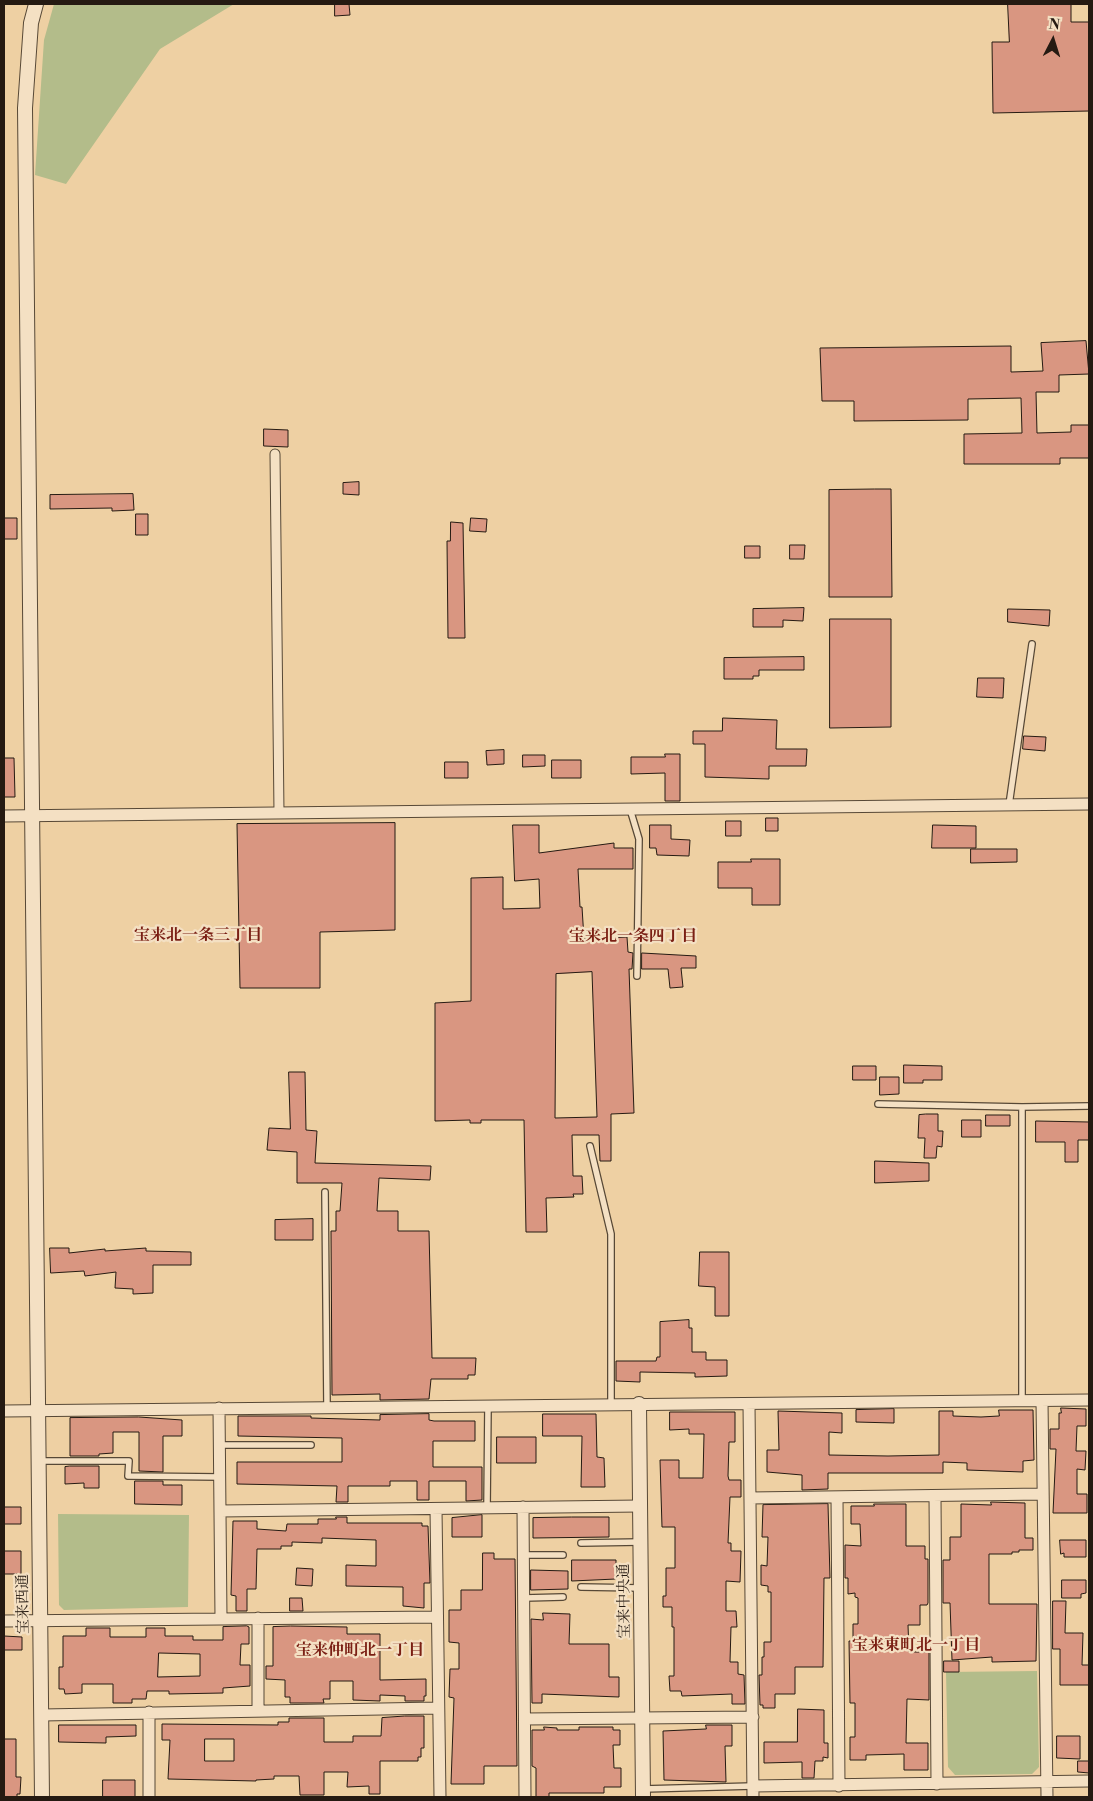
<!DOCTYPE html>
<meta charset="utf-8">
<style>
body{margin:0}
#map{position:relative;width:1093px;height:1801px;overflow:hidden;background:#eed0a3;font-family:"Libre Bodoni",serif}
canvas{display:block}
.frame{position:absolute;inset:0;border:5px solid #251a12;pointer-events:none}
.north{position:absolute;left:1028px;top:15px;width:50px;height:50px;-webkit-text-stroke:4px #f4e0c3;paint-order:stroke;rotate:5deg;font-size:14px;font-weight:700;line-height:20px;text-align:center;color:#251a12}
.north::after{content:'';display:block;margin:auto;width:18px;height:22px;background:#251a12;clip-path:polygon(50% 0,100% 100%,50% 72%,0 100%)}
</style>
<div id="map">
<canvas width="1093" height="1801"></canvas>
<div class="frame"></div>
<div class="north">N</div>
</div>
<script>
const ctx = document.querySelector('canvas').getContext('2d');
ctx.lineJoin = 'round';
function fillPath(path, color) { ctx.fillStyle = color; ctx.fill(path, 'evenodd'); }
function trace(path, color, width, dash) { ctx.strokeStyle = color; ctx.lineWidth = width; ctx.lineCap = dash ? 'butt' : 'round'; ctx.setLineDash(dash || []); ctx.stroke(path); }
function drawText(font, color, halo, rows, align = 'center') {
  ctx.font = font + ' "Libre Bodoni","Noto Serif JP",serif'; ctx.lineWidth = 4.5; ctx.setLineDash([]); ctx.textBaseline = 'middle'; ctx.strokeStyle = halo; ctx.fillStyle = color; for (const [text, x, y, turn = 0] of rows) {
    ctx.save(); ctx.translate(x, y); ctx.rotate((+turn || 0) * Math.PI / 180); ctx.textAlign = isNaN(turn) ? turn : align; if (halo) ctx.strokeText(text, 0, 0); ctx.fillText(text, 0, 0); ctx.restore();
  }
}
fillPath(new Path2D(`
 M54,4H234L160,49L66,184L35,175L44,40Z
 M58,1514L189,1515L188,1607L64,1610L59,1605Z
 M1037,1671L1039,1767L1032,1774L955,1775L948,1767L946,1672Z`), '#b3bc8a');
const building = new Path2D(`
 M335,4H349L350,15L335,16Z
 M1008,4H1071V22H1089V111L993,113L992,42H1009Z
 M1086,341L1089,374L1059,375V392H1036L1037,433L1071,432V425H1089V458H1060V464H964V434L1022,433L1021,398L968,399V420L854,421V401H822L820,348L1011,346V372L1043,371L1041,343Z
 M264,429L288,430V447L264,446Z
 M359,482V495L343,494V483Z
 M875,489H891L892,597H829V490Z
 M133,494L134,510L112,511V508L50,509V495Z
 M136,514H148V535H136Z
 M4,518H17V539H4Z
 M471,518L487,519L486,532L470,531Z
 M451,522L463,523L465,638H448L447,541H450Z
 M790,545H805L804,559H790Z
 M745,546H760V558H745Z
 M804,608L803,621L783,620V627H753V609Z
 M1008,609L1050,610L1049,626L1008,622Z
 M830,619H891V727L830,728Z
 M804,657V670H759V676H753V679H724V658Z
 M978,678H1004L1003,698L977,697Z
 M723,718L777,720L776,749H807L806,766H769V779L705,777V744H693V731H722Z
 M1024,736L1046,737L1045,751L1023,749Z
 M504,750V764L487,765L486,751Z
 M665,754H680V801H665V773L631,774V757H665Z
 M523,755H545V766L523,767Z
 M4,758H14L15,797H4Z
 M552,760H581V778H552Z
 M445,762H468V778H445Z
 M766,818H778V831H766Z
 M726,821H741V836H726Z
 M395,823V930L320,932V988H240L237,824Z
 M513,825H539V853L614,843V848H633V869H578L580,907H582L584,939L627,937L628,952L633,953L632,969H629L634,1113L611,1114V1161H600L599,1135H572L573,1176H582L583,1194H573L574,1197L546,1198L547,1232H526L524,1120H481V1123H470V1120L435,1121V1003L471,1001V878L503,877V909L540,908L539,879L515,881ZM592,972L597,1117L555,1118L556,974Z
 M650,825H671V839L690,840L689,856L657,855L656,848H650Z
 M933,825L976,826V848H932Z
 M971,849H1017V862L971,863Z
 M751,859H780V905H752V888H718V862H751Z
 M642,953L696,956V968H681L683,987L670,988L668,969H642Z
 M904,1065L942,1066V1080H923V1083H904Z
 M853,1066H876V1080H853Z
 M289,1072H305L306,1130L317,1131L315,1163L431,1166L430,1180L379,1178L377,1211H398V1231H429L432,1358H476L475,1375H468V1379H431L429,1399L380,1400V1394L332,1395L331,1231H336V1211H340L342,1183H297V1152L267,1150L269,1128L290,1129Z
 M880,1077H899V1094L880,1095Z
 M926,1114H938V1131H943L942,1147L937,1146L936,1158H924L925,1138H918L919,1115Z
 M986,1115H1010V1126H986Z
 M962,1120H981V1137H962Z
 M1036,1121L1089,1122V1140H1078V1162H1065V1142H1036Z
 M875,1161L929,1163V1181L875,1183Z
 M313,1219V1240H275V1220Z
 M50,1248H69V1253L105,1249V1251L146,1248V1251L191,1252V1265H153V1293L133,1294V1289L115,1288L116,1272L85,1276L84,1271L51,1273Z
 M700,1252H729V1316H715V1287L699,1286Z
 M689,1320V1328H692V1352H706V1360H727V1376L695,1377V1373L640,1372V1382L616,1381V1361H656L657,1357H660V1322Z
 M1061,1408L1086,1409V1426H1077L1076,1451H1086L1085,1470L1077,1469V1494H1087V1513H1053L1056,1449H1050V1429H1059V1413H1061Z
 M894,1409V1423L856,1422V1410Z
 M999,1410H1033L1034,1460L1023,1461V1472L967,1470V1463L943,1462V1473H828V1489L802,1490V1475L767,1472V1450H779L778,1411L842,1413V1433L829,1432V1455L888,1456L939,1455V1411H953V1416L981,1417L999,1416Z
 M670,1412H735V1442H729L728,1476L729,1480H741V1497H730L728,1543H731V1551H741L740,1582L726,1581V1611H736L737,1627H731L730,1662H738V1674L744,1675L745,1704H732V1694L682,1696L681,1691H670L669,1676H674V1627H672V1607H663V1596H666V1568H675V1527H662L660,1460H679V1478H703L704,1434H689V1429L670,1430Z
 M429,1414V1420L434,1421H475V1441H433V1467H482V1500L466,1501V1481H429V1500H417V1481H390V1486H348V1502H336L337,1486L237,1484V1462H342V1438L238,1436V1416H311V1418L380,1420V1415Z
 M543,1414H596L597,1457L604,1458L605,1487H581L582,1436H543Z
 M139,1417L182,1420V1436H163V1472L139,1471V1432H113V1453L99,1454V1456H70V1418Z
 M497,1437H536V1463H497Z
 M70,1466H99V1488H84V1483L65,1484V1467Z
 M135,1481H163V1485H182V1505L135,1504Z
 M991,1502L1025,1503V1538H1033V1550H1019V1552H1012V1554H989V1604H1037L1036,1661L992,1662V1657L952,1660L950,1603H943V1560H950V1537H961V1504L991,1505Z
 M828,1504L830,1578H824L823,1667H795V1694H775V1708H763V1705H760L759,1675H762V1657H764V1642H771V1592H768V1586L761,1585V1565L767,1566L768,1537H762L763,1505Z
 M874,1504H906V1546H925V1559H928V1603L927,1605H920V1625H908L909,1652H929V1700L907,1699L906,1743H928V1770H904V1754L866,1755V1760H850V1737H855V1703H850L849,1641H853V1624H858V1598L855,1597V1593L848,1594V1578H845V1545L861,1546L860,1524H851V1506H874Z
 M4,1507H21V1524H4Z
 M482,1515V1537H452V1518Z
 M336,1517H347V1523H422V1526H428L430,1583H424V1608L403,1606V1587L346,1586V1565L376,1566V1540L322,1538V1543L292,1542V1546H281V1549H257L256,1589H247V1611H236V1596L231,1595L233,1521H257V1529L286,1531L287,1524H318V1519H336Z
 M572,1517H609V1537L533,1538V1518Z
 M1060,1540H1086V1557H1064V1553L1061,1554Z
 M4,1551H21V1574H4Z
 M483,1553H494V1559H515L517,1766H484V1784H451L454,1698L449,1697L450,1669H459V1643L449,1642V1610H461V1590H482Z
 M572,1560H616V1579L572,1581Z
 M297,1568L313,1569L312,1586L296,1585Z
 M531,1570L568,1571V1589L531,1590Z
 M1062,1580H1086V1593L1081,1594V1598H1062Z
 M290,1598H302L303,1611H290Z
 M1053,1601H1066L1065,1633H1083L1082,1665H1089V1685H1060V1649H1053Z
 M543,1613L570,1614L569,1644H609V1677H619V1697L542,1694V1703H532L531,1619L543,1620Z
 M247,1626L249,1627V1644H241L240,1665H250V1686L223,1688V1693L169,1694V1691H147L146,1699H132V1703H113V1684H82V1693L65,1694L64,1689H59V1667H63V1636H86V1628H110V1637H146V1628H165V1636H193V1640H223V1627ZM159,1653L200,1654V1676L158,1677Z
 M291,1626L347,1627V1634H380V1680L426,1679V1696H424V1701H405V1696L380,1695V1701L353,1700V1681H330V1699H323L324,1703H290V1697H285V1680L266,1679V1666H273V1627Z
 M4,1636L22,1637V1650H4Z
 M944,1661H959V1672H944Z
 M798,1709L824,1710V1743H828V1758L823,1757V1761H815L814,1778H802V1762L764,1763V1742H797Z
 M405,1716H424V1748H421V1757H418V1761H380V1794H369V1786L347,1787L348,1772H324V1795H300L299,1776H274V1779L256,1780V1781L168,1779L170,1740H162V1724L278,1725V1722H289V1718H324V1742H353V1736H381L382,1718ZM205,1739H234V1761H205Z
 M59,1725H136V1736L106,1737V1743L59,1742Z
 M706,1725H732V1746H725L726,1782L664,1780L663,1731L706,1729Z
 M544,1727L557,1728V1730H579V1727H613V1730H620V1745H613L614,1768H621V1787H604V1793H549V1797H536V1768L532,1766V1730H544Z
 M1057,1736H1080V1759L1057,1758Z
 M4,1739H16V1777H21L20,1794H17V1797H4Z
 M1078,1761H1089V1773L1078,1772Z
 M103,1780H135V1797H103Z`);
fillPath(building, '#d99681');
trace(building, '#251a12', 1);
const service = new Path2D(`
 M1009,805L1032,644
 M630,809L639,839L637,976
 M878,1104L1022,1107
 M590,1146L611,1234V1404
 M325,1192L327,1407
 M1022,1400V1107L1089,1106
 M219,1445H311
 M38,1461H129L128,1476L220,1477
 M487,1508L488,1405
 M581,1543L640,1542
 M524,1555H563
 M581,1587L641,1588
 M524,1598L563,1597
 M643,1789L753,1786`);
const pedestrian = new Path2D(`
 M275,454L279,813`);
const minor = new Path2D(`
 M4,816L1089,804
 M1042,1401L1047,1797
 M749,1404L753,1797
 M219,1408L221,1618
 M4,1411L1089,1400
 M935,1496L937,1784
 M837,1497L839,1786
 M750,1498L1042,1494
 M523,1507L525,1797
 M436,1509L440,1797
 M220,1511L640,1506
 M258,1618V1711
 M4,1621L437,1617
 M149,1712V1797
 M42,1715L438,1708
 M525,1719L753,1717
 M753,1786L1089,1781`);
const tertiary = new Path2D(`
 M36,4L31,23L25,108L42,1797
 M639,1404L643,1797`);
trace(service, '#574836', 8);
trace(pedestrian, '#574836', 11);
trace(minor, '#574836', 13);
trace(tertiary, '#574836', 16);
trace(service, '#f4e0c3', 5.5);
trace(pedestrian, '#f4e0c3', 9);
trace(minor, '#f4e0c3', 11);
trace(tertiary, '#f4e0c3', 14);
drawText('15px', '#251a12', '#f4e0c3', [
 ["宝来中央通",625,1601,-91],
 ["宝来西通",24,1604,-91]
]);
drawText('bold 16px', '#7a1f14', '#f4e0c3', [
 ["宝来北一条三丁目",198,936],
 ["宝来北一条四丁目",633,937],
 ["宝来東町北一丁目",916,1646],
 ["宝来仲町北一丁目",360,1651]
]);
</script>
